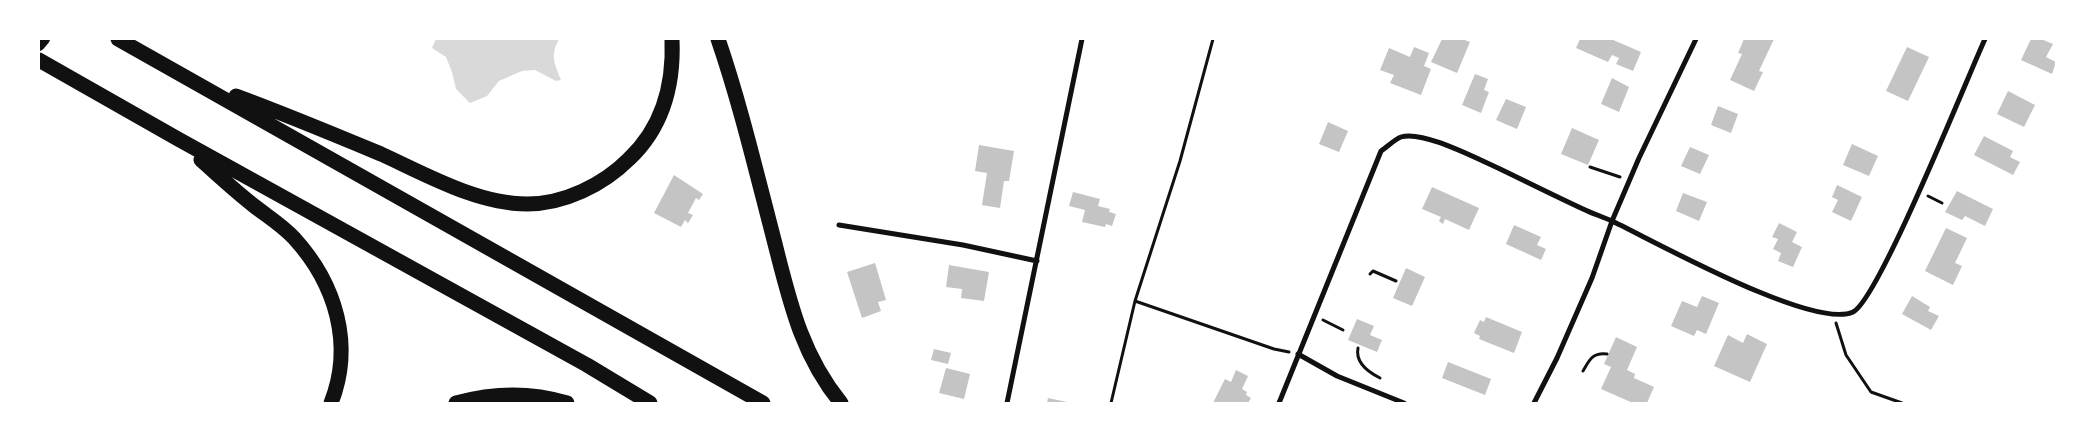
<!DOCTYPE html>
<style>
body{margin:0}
#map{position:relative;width:2095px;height:442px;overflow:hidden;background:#fff;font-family:"PT Sans Narrow",sans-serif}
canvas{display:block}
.frame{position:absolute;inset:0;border:40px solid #fff;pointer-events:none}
</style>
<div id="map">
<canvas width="2095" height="442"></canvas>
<div class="frame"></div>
</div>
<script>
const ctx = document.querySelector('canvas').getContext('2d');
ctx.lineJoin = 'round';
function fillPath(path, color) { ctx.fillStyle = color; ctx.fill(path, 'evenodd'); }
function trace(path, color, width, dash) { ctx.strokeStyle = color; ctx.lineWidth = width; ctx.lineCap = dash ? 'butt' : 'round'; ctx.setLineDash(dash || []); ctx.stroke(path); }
fillPath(new Path2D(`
 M436,39H559C550,56 554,62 561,80L556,81L535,70L522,71L499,81L487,96L470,103L456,89L452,72L446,57L432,48Z`), '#d9d9d9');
fillPath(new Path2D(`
 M1442,39H1462L1470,42L1457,73L1431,62Z
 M1580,39H1611L1641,52L1633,71L1616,64L1619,58L1612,55L1608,62L1576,48Z
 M1744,39H1774L1759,71L1763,72L1754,91L1730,80L1742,54L1738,53Z
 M2031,39H2041L2053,44L2046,57L2056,62L2052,74L2021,60Z
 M1414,47L1429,53L1424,66L1431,69L1421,95L1390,83L1394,75L1380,70L1389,48L1410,57Z
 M1907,47L1929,57L1908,101L1886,91Z
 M1475,74L1488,79L1484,90L1489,92L1481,113L1462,105Z
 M1612,78L1629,87L1619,112L1601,104Z
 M2008,91L2035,105L2024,127L1997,114Z
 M1506,99L1526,107L1517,129L1496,120Z
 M1718,106L1738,114L1731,133L1711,125Z
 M1328,122L1348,131L1339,152L1319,144Z
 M1572,128L1599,140L1588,165L1561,154Z
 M1984,136L2013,151L2010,157L2020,162L2013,175L1974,155Z
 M1852,144L1878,156L1869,176L1843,165Z
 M979,145L1014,151L1009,181H1004L1000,208L982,205L987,173L975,171Z
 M1690,147L1709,155L1700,174L1681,166Z
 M674,175L703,194L699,200L696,198L688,213L693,215L688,223L685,220L681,227L654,213Z
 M1837,185L1862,197L1851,221L1832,212L1838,200L1832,197Z
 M1432,187L1479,208L1469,230L1445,219L1443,224L1439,221L1441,217L1422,209Z
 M1957,191L1993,209L1985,226L1965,216L1962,220L1945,212Z
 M1073,192L1100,199L1098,206L1110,209L1109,212L1116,214L1112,226L1106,224L1105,227L1082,222L1085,210L1069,206Z
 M1683,193L1707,202L1699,221L1676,211Z
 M1779,223L1797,232L1792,242L1802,247L1793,267L1778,261L1781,253L1773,249L1778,239L1772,237Z
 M1514,225L1541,237L1537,245L1546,249L1541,260L1506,244Z
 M1946,228L1967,238L1955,263L1962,266L1953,285L1925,271Z
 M875,263L886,300L878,302L881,311L862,318L847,272Z
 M949,265L989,272L984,301L961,298L962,289L946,287Z
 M1406,268L1425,277L1412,306L1393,298Z
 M1702,296L1719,303L1706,334L1697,330L1694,336L1671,326L1682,301L1697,307Z
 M1912,296L1930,307L1928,311L1939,316L1931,330L1902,314Z
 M1486,317L1522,332L1514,353L1479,339L1480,336L1474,333L1480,320L1484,322Z
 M1357,319L1374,326L1370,335L1382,340L1377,352L1348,340Z
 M1747,334L1767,344L1750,382L1714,366L1728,335L1743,343Z
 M1616,337L1637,347L1627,370L1635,374L1634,378L1654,387L1647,403H1633L1601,389L1611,367L1604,364Z
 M934,349L951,353L948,364L931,360Z
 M1448,362L1491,379L1485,395L1442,378Z
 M946,368L970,374L964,399L939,393Z
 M1236,370L1248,376L1242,389L1247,392L1246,395L1251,398L1248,403H1213L1225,379L1231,382Z
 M1048,398L1067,402V403H1047Z`), '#c4c4c4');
trace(new Path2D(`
 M1590,167L1620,177
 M1928,196L1942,203
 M1370,274L1373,271L1396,281
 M1135,301L1274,349L1289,352
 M1323,320L1343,330
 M1836,323L1846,355L1871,392L1902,403
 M1358,348C1355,363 1368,372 1380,378
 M1583,371C1589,361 1592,352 1607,354
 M1111,403L1135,301L1180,161L1213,39`), '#111', 3);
trace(new Path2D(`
 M839,225L963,245L1037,261
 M1298,354L1337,376L1404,403
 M1007,403L1082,39
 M1279,403L1381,151C1387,147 1395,139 1401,137C1423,130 1477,159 1498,168C1527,182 1555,196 1583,209C1593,214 1604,217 1614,222C1656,242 1813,330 1853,312C1879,299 1967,78 1985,39
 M1534,403L1557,358L1592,278L1612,221L1639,158L1696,39`), '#111', 5);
trace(new Path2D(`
 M39,45L44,39`), '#111', 12);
trace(new Path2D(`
 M118,39L763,403
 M718,39C740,103 756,171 773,236C789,298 800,353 841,403
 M39,60L178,139L587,365L650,403
 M236,96C285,114 333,134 381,154C425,174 477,204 527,204C564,204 603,185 629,159C663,127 674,85 672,39
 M201,160C218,175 235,191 253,205C267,216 282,225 294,238C336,284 354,345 331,403
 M456,403C492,393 531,392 567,403`), '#111', 15);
</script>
